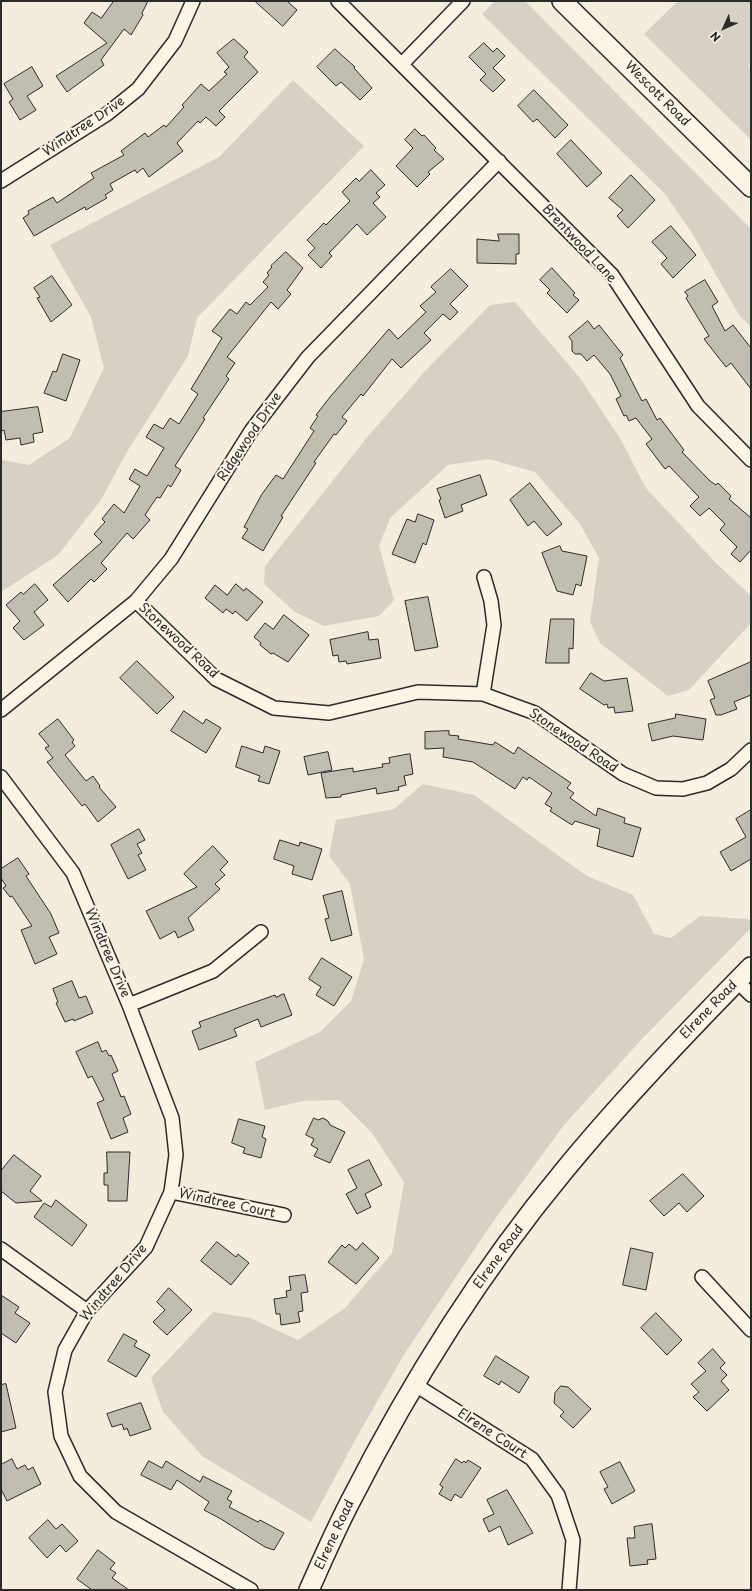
<!DOCTYPE html>
<style>
body{margin:0}
#map{position:relative;width:752px;height:1591px;overflow:hidden;background:#f4edde;font-family:"Playpen Sans",sans-serif}
canvas{display:block}
.frame{position:absolute;inset:0;border:2px solid #2b2b2b;pointer-events:none}
.north{position:absolute;left:704px;top:8px;width:40px;height:40px;-webkit-text-stroke:3px #fcf5e5;paint-order:stroke;rotate:225deg;font-size:11px;font-weight:700;line-height:16px;text-align:center;color:#2b2b2b}
.north::after{content:'';display:block;margin:auto;width:14px;height:18px;background:#2b2b2b;clip-path:polygon(50% 0,100% 100%,50% 72%,0 100%)}
</style>
<div id="map">
<canvas width="752" height="1591"></canvas>
<div class="frame"></div>
<div class="north">N</div>
</div>
<script>
const ctx = document.querySelector('canvas').getContext('2d');
ctx.lineJoin = 'round';
function fillPath(path, color) { ctx.fillStyle = color; ctx.fill(path, 'evenodd'); }
function trace(path, color, width, dash) { ctx.strokeStyle = color; ctx.lineWidth = width; ctx.lineCap = dash ? 'butt' : 'round'; ctx.setLineDash(dash || []); ctx.stroke(path); }
function drawText(font, color, halo, rows, align = 'center') {
  ctx.font = font + ' "Playpen Sans",sans-serif'; ctx.lineWidth = 4; ctx.setLineDash([]); ctx.textBaseline = 'middle'; ctx.strokeStyle = halo; ctx.fillStyle = color; for (const [text, x, y, turn = 0] of rows) {
    ctx.save(); ctx.translate(x, y); ctx.rotate((+turn || 0) * Math.PI / 180); ctx.textAlign = isNaN(turn) ? turn : align; if (halo) ctx.strokeText(text, 0, 0); ctx.fillText(text, 0, 0); ctx.restore();
  }
}
fillPath(new Path2D(`
 M495,1H525L751,229V327L739,315L692,233L665,194L482,14Z
 M678,1H751V62L748,66L751,69V140L644,34Z
 M293,80L364,146L197,318L188,356L128,450L101,500L58,555L1,592V460L29,465L70,438L104,368L91,317L50,245L219,157Z
 M515,302L580,378L621,440L646,488L717,564L751,596V623L689,690L668,696L600,643L590,622L599,558L580,524L535,472L489,459L448,465L390,518L379,546L394,600L379,616L324,626L295,612L264,584L265,566L369,435L428,368L490,305Z
 M423,784L474,795L587,876L633,895L654,934L671,938L700,916L748,919L751,922V928L641,1040L564,1125L490,1226L405,1353L359,1433L311,1522L202,1456L163,1412L151,1378L213,1312L250,1318L298,1340L345,1308L392,1253L404,1182L372,1133L339,1100L303,1101L265,1110L255,1062L320,1032L351,1001L364,959L350,884L329,856L336,820L394,809Z`), '#d6d1c4');
const building = new Path2D(`
 M114,1H148L142,13L143,15L131,35L124,29L101,60L104,65L67,92L56,76L107,43L84,23L92,12L101,18Z
 M255,1H287L297,10L283,26Z
 M234,39L248,52L244,57L258,72L219,111L225,117L216,126L206,117L200,123L198,121L177,143L183,151L149,177L143,168L137,173L135,170L110,184L113,190L105,195L107,198L86,210L85,207L34,236L23,218L29,214L28,211L53,197L57,203L94,178L91,173L124,155L121,151L145,133L148,137L164,125L166,127L184,107L182,105L201,84L209,91L227,74L224,72L229,67L217,53Z
 M484,43L493,52L497,48L505,56L493,68L505,80L493,92L480,80L486,74L469,57Z
 M335,49L355,67L354,68L372,88L360,100L341,82L336,86L317,67Z
 M32,67L43,86L27,96L36,110L20,120L9,102L13,99L4,84Z
 M534,90L568,125L555,138L537,119L533,122L518,106Z
 M415,129L422,136L424,135L436,148L434,150L444,159L428,172L430,174L417,187L396,166L413,148L405,140Z
 M571,140L602,173L587,187L557,154Z
 M371,170L385,185L376,193L380,197L373,203L386,217L367,235L357,224L329,253L332,256L321,268L308,255L315,248L307,240L324,223L326,225L350,201L342,192L356,178L359,181Z
 M631,175L655,200L628,228L617,216L623,210L609,198Z
 M671,226L696,255L673,278L661,264L667,258L652,242Z
 M498,234H519V254H516V264L477,263V239L499,241Z
 M286,252L303,268L287,290L291,294L278,309L271,302L227,357L235,363L226,376L229,379L203,418L205,419L175,466L181,470L171,487L168,485L160,498L157,497L145,515L150,520L133,539L127,533L101,563L107,569L94,582L91,579L68,602L53,585L102,542L94,534L105,522L102,519L114,504L124,513L140,486L129,479L135,469L147,476L164,448L146,437L154,424L163,429L170,418L179,424L198,394L191,389L222,338L212,331L230,309L237,314L246,302L250,305L268,287L263,282L269,275L267,273L272,267L271,266Z
 M552,268L575,293L573,295L579,300L567,313L547,293L550,290L540,280Z
 M451,269L468,286L450,304L458,312L450,320L443,314L424,333L431,340L401,368L392,359L363,396L361,394L342,417L347,421L336,435L334,434L314,462L316,463L281,516L283,517L263,551L242,538L248,529L244,527L262,494L276,475L283,479L314,431L310,428L318,416L316,415L330,397L389,329L398,339L426,312L420,306L436,292L431,287Z
 M52,276L72,305L51,322L37,298L40,297L34,288Z
 M705,280L718,302L712,306L725,331L733,325L751,348V389L731,363L726,367L704,339L709,336L686,298L688,296L685,292Z
 M588,321L594,329L599,325L623,355L620,358L642,401L646,399L657,420L660,418L684,450L682,452L710,481L716,485L718,483L731,496L729,499L751,518V550L740,562L731,554L737,547L720,530L725,524L709,508L700,516L690,506L699,497L669,466L665,469L646,444L652,439L636,418L629,421L626,415L624,416L616,399L621,396L610,374L594,355L587,361L581,354H575L572,351V341L569,337Z
 M63,354L80,360L66,401L44,393L53,371L56,372Z
 M38,407L43,432L33,434L34,442L21,445L20,438L6,440L4,430L1,431V412Z
 M480,475L487,495L461,505L463,511L445,518L439,500L441,499L437,489Z
 M530,483L562,524L547,536L534,521L528,526L510,500Z
 M418,514L434,520L426,545L423,543L415,563L392,554L407,519L415,522Z
 M560,546L562,551L587,556L581,586L576,584L573,595L557,591L542,553Z
 M35,584L48,600L34,612L44,625L24,640L13,628L20,621L6,605L21,592L23,594Z
 M236,584L244,591L246,588L263,602L247,621L235,611L233,614L226,609L223,613L205,598L215,585L227,595Z
 M428,597L438,647L415,651L405,601Z
 M284,615L309,635L288,662L273,653L271,654L260,645L261,643L254,637L265,623L273,629Z
 M551,619H574L573,649L569,648V663H546Z
 M368,632L369,640L378,639L381,658L347,664L346,661L339,662L338,655L333,656L330,640Z
 M137,661L174,697L157,714L120,678Z
 M751,662V695L734,702L737,709L721,715H716L710,700L715,698L708,681Z
 M591,673L604,681L627,678L633,711L615,713L614,707L608,708L607,704L604,705L580,689Z
 M184,711L203,724L206,719L221,728L206,753L171,731Z
 M676,714L706,719L703,740L673,736L652,741L648,724L675,718Z
 M58,719L74,740L72,742L75,746L65,755L86,781L93,776L100,786L99,787L116,807L98,822L85,804L82,806L47,762L53,758L45,748L49,746L39,734Z
 M449,731V735L459,736L458,739L493,745L495,742L514,754L518,747L571,783L567,788L574,793L570,798L596,816L598,808L625,818L624,823L641,828L633,857L597,846L600,829L575,821L572,825L550,811L552,808L545,804L552,793L529,777L527,780L523,777L515,789L473,762L443,757L444,748L425,749V732Z
 M242,746L263,753L265,746L280,751L269,784L258,781L260,776L236,767Z
 M328,752L332,770L308,775L304,757Z
 M410,754L413,774L404,776L406,785L398,787L399,790L377,794L376,788L341,795V797L326,798L321,773L353,768V772L383,767L382,764L390,763L389,758Z
 M751,810V859L731,871L720,852L746,837L736,819Z
 M139,829L145,840L137,844L142,853L138,855L146,870L128,879L111,845Z
 M280,840L299,846L300,842L322,849L312,880L292,874L294,866L274,859Z
 M213,846L228,862L220,870L225,875L215,884L220,889L188,918L194,930L178,938L175,931L160,939L146,911L197,887L184,874Z
 M18,858L29,874L26,876L51,914L59,933L49,937L57,954L35,964L21,930L32,926L12,896L10,897L3,888L6,886L1,878V869Z
 M342,891L352,935L331,941L325,919L329,918L323,896Z
 M322,958L352,977L334,1006L316,995L321,987L309,979Z
 M72,981L79,998L86,996L93,1013L74,1021L73,1019L65,1022L56,1003L58,1002L53,989Z
 M284,994L292,1015L261,1027L258,1019L234,1029L237,1036L199,1050L192,1031L201,1027L199,1022L275,995L276,997Z
 M98,1042L102,1052L106,1050L109,1056L111,1055L118,1071L112,1074L121,1097L124,1096L131,1114L123,1118L128,1132L111,1139L97,1103L104,1100L92,1076L88,1078L76,1052Z
 M314,1118L318,1120L323,1118L328,1121L330,1125L345,1132L330,1163L314,1156L318,1149L311,1145L314,1139L306,1135Z
 M239,1119L265,1126L262,1137L266,1139L261,1158L243,1153L245,1148L232,1143Z
 M107,1152H130L127,1201H108V1185H104V1173H107Z
 M14,1155L41,1176L30,1191L42,1201L16,1203L1,1191V1171Z
 M369,1160L382,1185L365,1194L371,1207L357,1214L346,1194L357,1188L348,1170Z
 M683,1174L704,1196L687,1212L679,1203L664,1216L650,1201Z
 M56,1200L87,1225L72,1246L34,1217L44,1203L51,1207Z
 M217,1242L236,1257L238,1254L249,1263L231,1285L201,1261Z
 M363,1243L379,1258L356,1284L328,1262L342,1245L345,1248L349,1244L356,1250Z
 M631,1248L653,1253L646,1290L623,1285Z
 M305,1275L308,1292L301,1293L303,1311L298,1312L300,1322L281,1325L280,1314H276L274,1299L287,1297L286,1291L291,1290L289,1277Z
 M169,1288L192,1310L167,1335L153,1322L165,1310L157,1302Z
 M1,1295L19,1307L15,1313L30,1323L16,1343L1,1333Z
 M656,1313L682,1340L667,1355L641,1328Z
 M124,1334L137,1341L134,1346L150,1355L136,1377L108,1361Z
 M713,1349L725,1363L720,1368L727,1375L721,1381L729,1390L707,1411L693,1397L699,1392L691,1384L706,1371L698,1363Z
 M496,1356L529,1377L519,1393L501,1381L499,1385L484,1376Z
 M6,1384L16,1428L1,1432V1385Z
 M561,1386L568,1387L591,1409L573,1428L560,1416L564,1412L554,1403L555,1393Z
 M141,1403L151,1429L130,1436L127,1428L124,1430L122,1424L112,1427L107,1414Z
 M12,1459L17,1469L25,1465L28,1470L33,1467L41,1484L7,1501L1,1489V1465Z
 M456,1459L462,1463L464,1461L466,1463L468,1460L481,1468L461,1498L455,1494L451,1501L439,1494L443,1487L440,1485Z
 M149,1461L162,1468L166,1461L200,1482L203,1476L232,1491L227,1499L232,1502L229,1507L258,1522L260,1520L284,1533L274,1550L265,1547L221,1519L204,1510L209,1502L177,1480L171,1490L141,1475Z
 M620,1462L635,1491L612,1504L604,1489L608,1487L600,1472Z
 M507,1490L533,1533L508,1545L500,1526L489,1532L483,1519L494,1514L487,1500Z
 M48,1520L56,1529L62,1524L78,1541L66,1552L60,1545L47,1558L29,1538Z
 M652,1524L656,1559L647,1560L648,1564L630,1566L627,1538H635L634,1527Z
 M98,1550L115,1563L110,1569L116,1573L112,1578L129,1590H92L77,1579Z`);
fillPath(building, '#c2bdb1');
trace(building, '#2b2b2b', 1);
const street = new Path2D(`
 M338,1L612,275L698,406L751,460
 M402,64L463,1
 M1,181L107,114L138,89L175,41L193,1
 M136,601L216,679L274,708L329,713L418,692L483,694L535,713L623,774L656,788L683,789L707,783L731,769L751,750
 M483,694L494,625L491,601L484,577
 M1,710L136,601L171,559L251,431L308,357L499,161
 M1,777L73,873L129,1005L172,1118L176,1155L171,1192L146,1247L87,1311L65,1350L55,1392L61,1436L80,1476L116,1512L251,1590
 M737,981L751,995
 M129,1005L213,971L261,932
 M171,1192L284,1215
 M1,1249L87,1311
 M702,1277L751,1330
 M414,1384L532,1459L558,1495L573,1540L569,1590`);
const secondary = new Path2D(`
 M562,1L751,187
 M309,1590C322,1561 335,1531 350,1502C408,1388 481,1271 563,1172C622,1100 686,1033 751,967`);
trace(street, '#2b2b2b', 16);
trace(secondary, '#2b2b2b', 22);
trace(street, '#fcf5e5', 13);
trace(secondary, '#fcf5e5', 19);
drawText('13px', '#2b2b2b', '#fcf5e5', [
 ["Wescott Road",657,94,45],
 ["Windtree Drive",84,127,-34],
 ["Brentwood Lane",579,244,47],
 ["Ridgewood Drive",250,437,-56],
 ["Stonewood Road",178,641,43],
 ["Stonewood Road",573,741,34],
 ["Windtree Drive",107,953,67],
 ["Elrene Road",709,1010,-46],
 ["Windtree Court",227,1204,12],
 ["Elrene Road",499,1257,-54],
 ["Windtree Drive",114,1283,-50],
 ["Elrene Court",492,1434,33],
 ["Elrene Road",335,1535,-65]
]);
</script>
